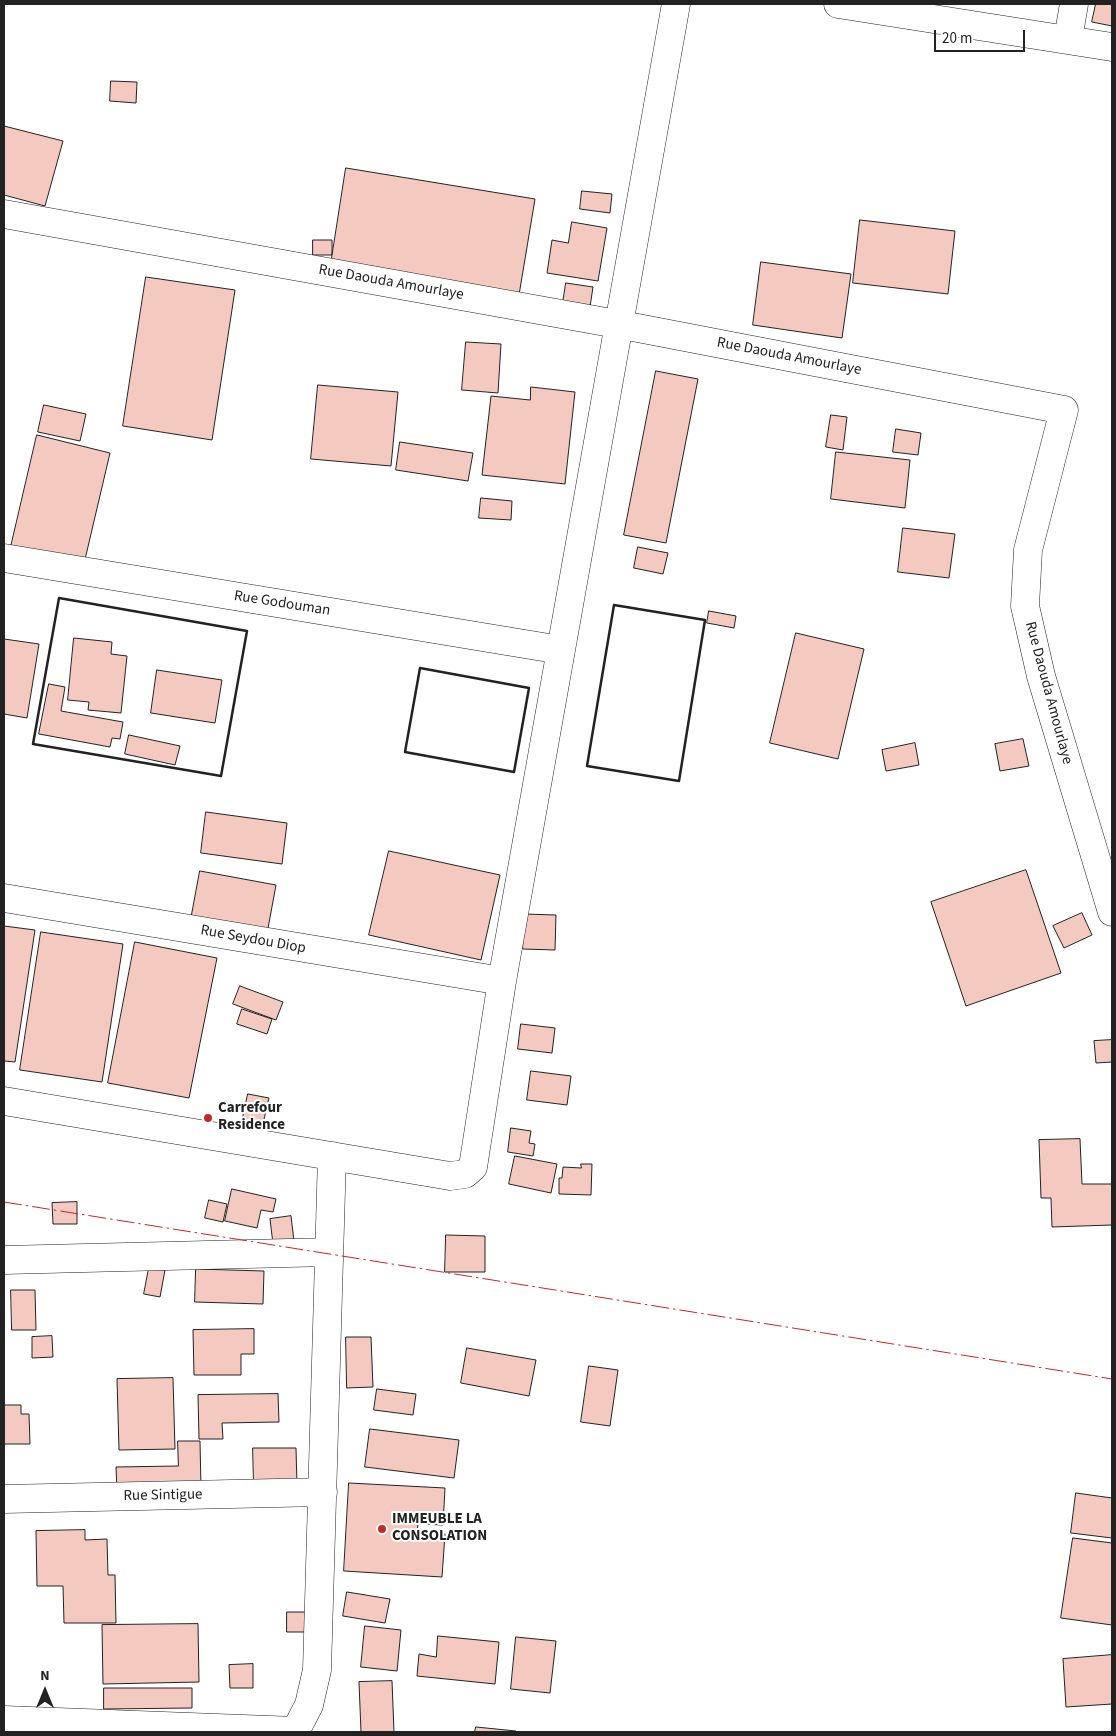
<!DOCTYPE html>
<style>
body{margin:0}
#map{position:relative;width:1116px;height:1736px;overflow:hidden;background:#fff;font-family:"Source Sans 3",sans-serif}
canvas{display:block}
.frame{position:absolute;inset:0;border:5px solid #222;pointer-events:none}
.north{position:absolute;left:20px;top:1666px;width:50px;height:50px;-webkit-text-stroke:4px #fff;paint-order:stroke;rotate:0deg;font-size:14px;font-weight:700;line-height:20px;text-align:center;color:#222}
.north::after{content:'';display:block;margin:auto;width:18px;height:22px;background:#222;clip-path:polygon(50% 0,100% 100%,50% 72%,0 100%)}
.scale{position:absolute;left:934px;top:30px;width:91px;height:22px;box-sizing:border-box;border:2px solid #222;border-top:0;padding-left:6px;font-size:15px;line-height:18px;white-space:nowrap;color:#222;-webkit-text-stroke:4px #fff;paint-order:stroke}
</style>
<div id="map">
<canvas width="1116" height="1736"></canvas>
<div class="frame"></div>
<div class="north">N</div>
<div class="scale">20 m</div>
</div>
<script>
const ctx = document.querySelector('canvas').getContext('2d');
ctx.lineJoin = 'round';
function fillPath(path, color) { ctx.fillStyle = color; ctx.fill(path, 'evenodd'); }
function trace(path, color, width, dash) { ctx.strokeStyle = color; ctx.lineWidth = width; ctx.lineCap = dash ? 'butt' : 'round'; ctx.setLineDash(dash || []); ctx.stroke(path); }
function drawText(font, color, halo, rows, align = 'center') {
  ctx.font = font + ' "Source Sans 3",sans-serif'; ctx.lineWidth = 4; ctx.setLineDash([]); ctx.textBaseline = 'middle'; ctx.strokeStyle = halo; ctx.fillStyle = color; for (const [text, x, y, turn = 0] of rows) {
    ctx.save(); ctx.translate(x, y); ctx.rotate((+turn || 0) * Math.PI / 180); ctx.textAlign = isNaN(turn) ? turn : align; if (halo) ctx.strokeText(text, 0, 0); ctx.fillText(text, 0, 0); ctx.restore();
  }
}
const building = new Path2D(`
 M1096,4H1112V26L1092,22Z
 M111,81L137,82L136,103L110,101Z
 M4,126L63,141L45,206L4,195Z
 M346,168L535,199L519,295L331,264Z
 M582,191L612,194L610,213L580,209Z
 M860,220L955,231L948,294L853,283Z
 M572,222L607,228L598,281L547,273L552,240L568,243Z
 M313,240H332V255H313Z
 M761,262L851,274L842,338L753,325Z
 M146,277L235,290L212,440L123,426Z
 M566,283L593,287L590,307L563,303Z
 M466,342L501,344L498,393L462,390Z
 M656,371L698,379L666,543L624,535Z
 M318,385L398,392L391,466L311,459Z
 M531,387L575,392L565,484L482,475L491,396L530,400Z
 M44,405L86,414L80,441L38,432Z
 M831,415L847,417L843,450L826,447Z
 M896,429L921,433L918,455L893,452Z
 M37,435L110,453L83,568L10,551Z
 M400,442L473,453L468,481L396,470Z
 M836,452L910,460L905,508L831,499Z
 M481,498L512,501L511,520L479,518Z
 M903,528L955,534L949,578L898,572Z
 M638,547L668,553L663,574L634,568Z
 M709,611L736,616L734,628L707,623Z
 M796,633L864,649L838,759L770,743Z
 M74,638L112,642L111,654L127,656L121,713L88,710L89,702L68,700Z
 M4,639L39,644L27,718L4,714Z
 M157,670L222,680L215,723L151,713Z
 M49,684L65,687L61,711L123,722L120,739L112,738L110,747L39,734Z
 M129,735L180,746L175,765L125,754Z
 M1023,739L1029,766L1000,771L995,744Z
 M915,743L919,765L886,771L882,750Z
 M206,812L287,823L282,864L201,853Z
 M389,851L500,875L481,960L369,935Z
 M1026,870L1061,973L966,1006L931,902Z
 M200,871L276,885L266,939L190,925Z
 M1082,913L1092,935L1064,948L1053,926Z
 M524,914L556,915L555,950L523,949Z
 M4,926L35,930L15,1062L4,1061Z
 M41,932L123,944L102,1082L20,1070Z
 M135,942L217,958L189,1098L108,1083Z
 M240,986L283,1002L276,1020L233,1004Z
 M242,1009L272,1019L267,1034L237,1024Z
 M521,1024L555,1028L552,1053L518,1049Z
 M1112,1040V1062L1096,1063L1094,1041Z
 M531,1071L571,1076L567,1105L527,1100Z
 M248,1094L269,1098L261,1132L241,1127Z
 M511,1128L531,1131L529,1143L535,1144L533,1156L508,1152Z
 M1080,1139L1082,1184H1112V1225L1052,1227L1051,1198H1041L1039,1140Z
 M515,1156L557,1164L551,1193L509,1184Z
 M581,1164H592L591,1195L559,1194V1178H562L563,1167L581,1168Z
 M232,1189L276,1199L273,1212L261,1210L257,1228L225,1221Z
 M209,1200L227,1204L223,1222L205,1218Z
 M77,1202V1224H53L52,1203Z
 M291,1216L294,1241L273,1244L270,1219Z
 M446,1235L485,1236V1272H445Z
 M149,1268L165,1270L160,1297L144,1294Z
 M196,1269L264,1271L263,1304L195,1302Z
 M11,1290H35L36,1330H12Z
 M254,1329V1354H241V1375H194L193,1330Z
 M52,1336L53,1357L32,1358V1337Z
 M346,1337H371L373,1387L347,1388Z
 M467,1348L536,1360L529,1396L461,1383Z
 M589,1366L618,1370L610,1426L581,1422Z
 M173,1378L175,1449L119,1450L117,1379Z
 M377,1389L416,1394L413,1415L374,1410Z
 M278,1394L279,1422L222,1423L223,1439H199L198,1395Z
 M4,1405H21V1414H29L30,1444H4Z
 M370,1429L459,1440L454,1478L365,1467Z
 M178,1441H200L201,1489L117,1491L116,1467L178,1466Z
 M253,1448H296L297,1486L254,1487Z
 M349,1483L445,1488L443,1525L418,1524L417,1533L445,1534L442,1577L344,1571Z
 M1076,1493L1112,1498V1538L1071,1533Z
 M85,1530V1540L107,1539L108,1575H115L116,1623H64L63,1586H37L36,1531Z
 M1073,1538L1112,1543V1625L1061,1618Z
 M347,1592L390,1599L385,1623L343,1616Z
 M287,1612H305V1632H287Z
 M198,1624L199,1682L103,1684L102,1625Z
 M365,1626L401,1630L397,1671L361,1667Z
 M438,1636L499,1642L495,1684L417,1676L419,1654L436,1657Z
 M516,1637L556,1641L550,1693L511,1689Z
 M1112,1655V1704L1066,1707L1063,1659Z
 M253,1664V1688H230L229,1665Z
 M392,1681L394,1732H361L359,1682Z
 M104,1688H192V1708L104,1709Z
 M476,1727L516,1731V1732H475Z`);
fillPath(building, '#f3c9c0');
trace(building, '#222', 1);
const minor = new Path2D(`
 M1068,39L1074,4
 M4,214L617,324L1064,410L1028,550L1025,606L1041,676L1112,912
 M4,558L561,650
 M4,898L502,981
 M4,1101L450,1176L465,1174L473,1167L502,981L676,4
 M4,1260L329,1252
 M4,1499L323,1492
 M4,1720L296,1731
 M295,1732L309,1705L317,1670L332,1156`);
const tertiary = new Path2D(`
 M838,4L1112,47`);
trace(minor, '#222', 29);
trace(tertiary, '#222', 29);
trace(minor, '#fff', 28);
trace(tertiary, '#fff', 28);
trace(new Path2D(`
 M59,598L247,631L221,776L33,744Z
 M614,605L705,620L679,781L587,766Z
 M420,668L529,688L514,772L405,752Z`), '#222', 2.5);
trace(new Path2D(`
 M4,1202L1112,1379`), '#c62828', 1, [18, 4, 2.5, 4]);
for (const [x, y, r, color] of [
 [208,1118,5,"#c62828"],
 [382,1529,5,"#c62828"]
]) { const dot = new Path2D(); dot.arc(x, y, r, 0, 2 * Math.PI); ctx.fillStyle = color; ctx.fill(dot); trace(dot, '#fff', 2); }
drawText('15px', '#222', '#fff', [
 ["Rue Daouda Amourlaye",391,283,10],
 ["Rue Daouda Amourlaye",789,357,11],
 ["Rue Godouman",282,604,9],
 ["Rue Daouda Amourlaye",1048,693,75],
 ["Rue Seydou Diop",253,940,10],
 ["Rue Sintigue",163,1496,-1]
]);
drawText('bold 15px', '#222', '#fff', [
 ["Carrefour",218,1109],
 ["Residence",218,1126],
 ["IMMEUBLE LA",392,1520],
 ["CONSOLATION",392,1537]
], 'left');
</script>
